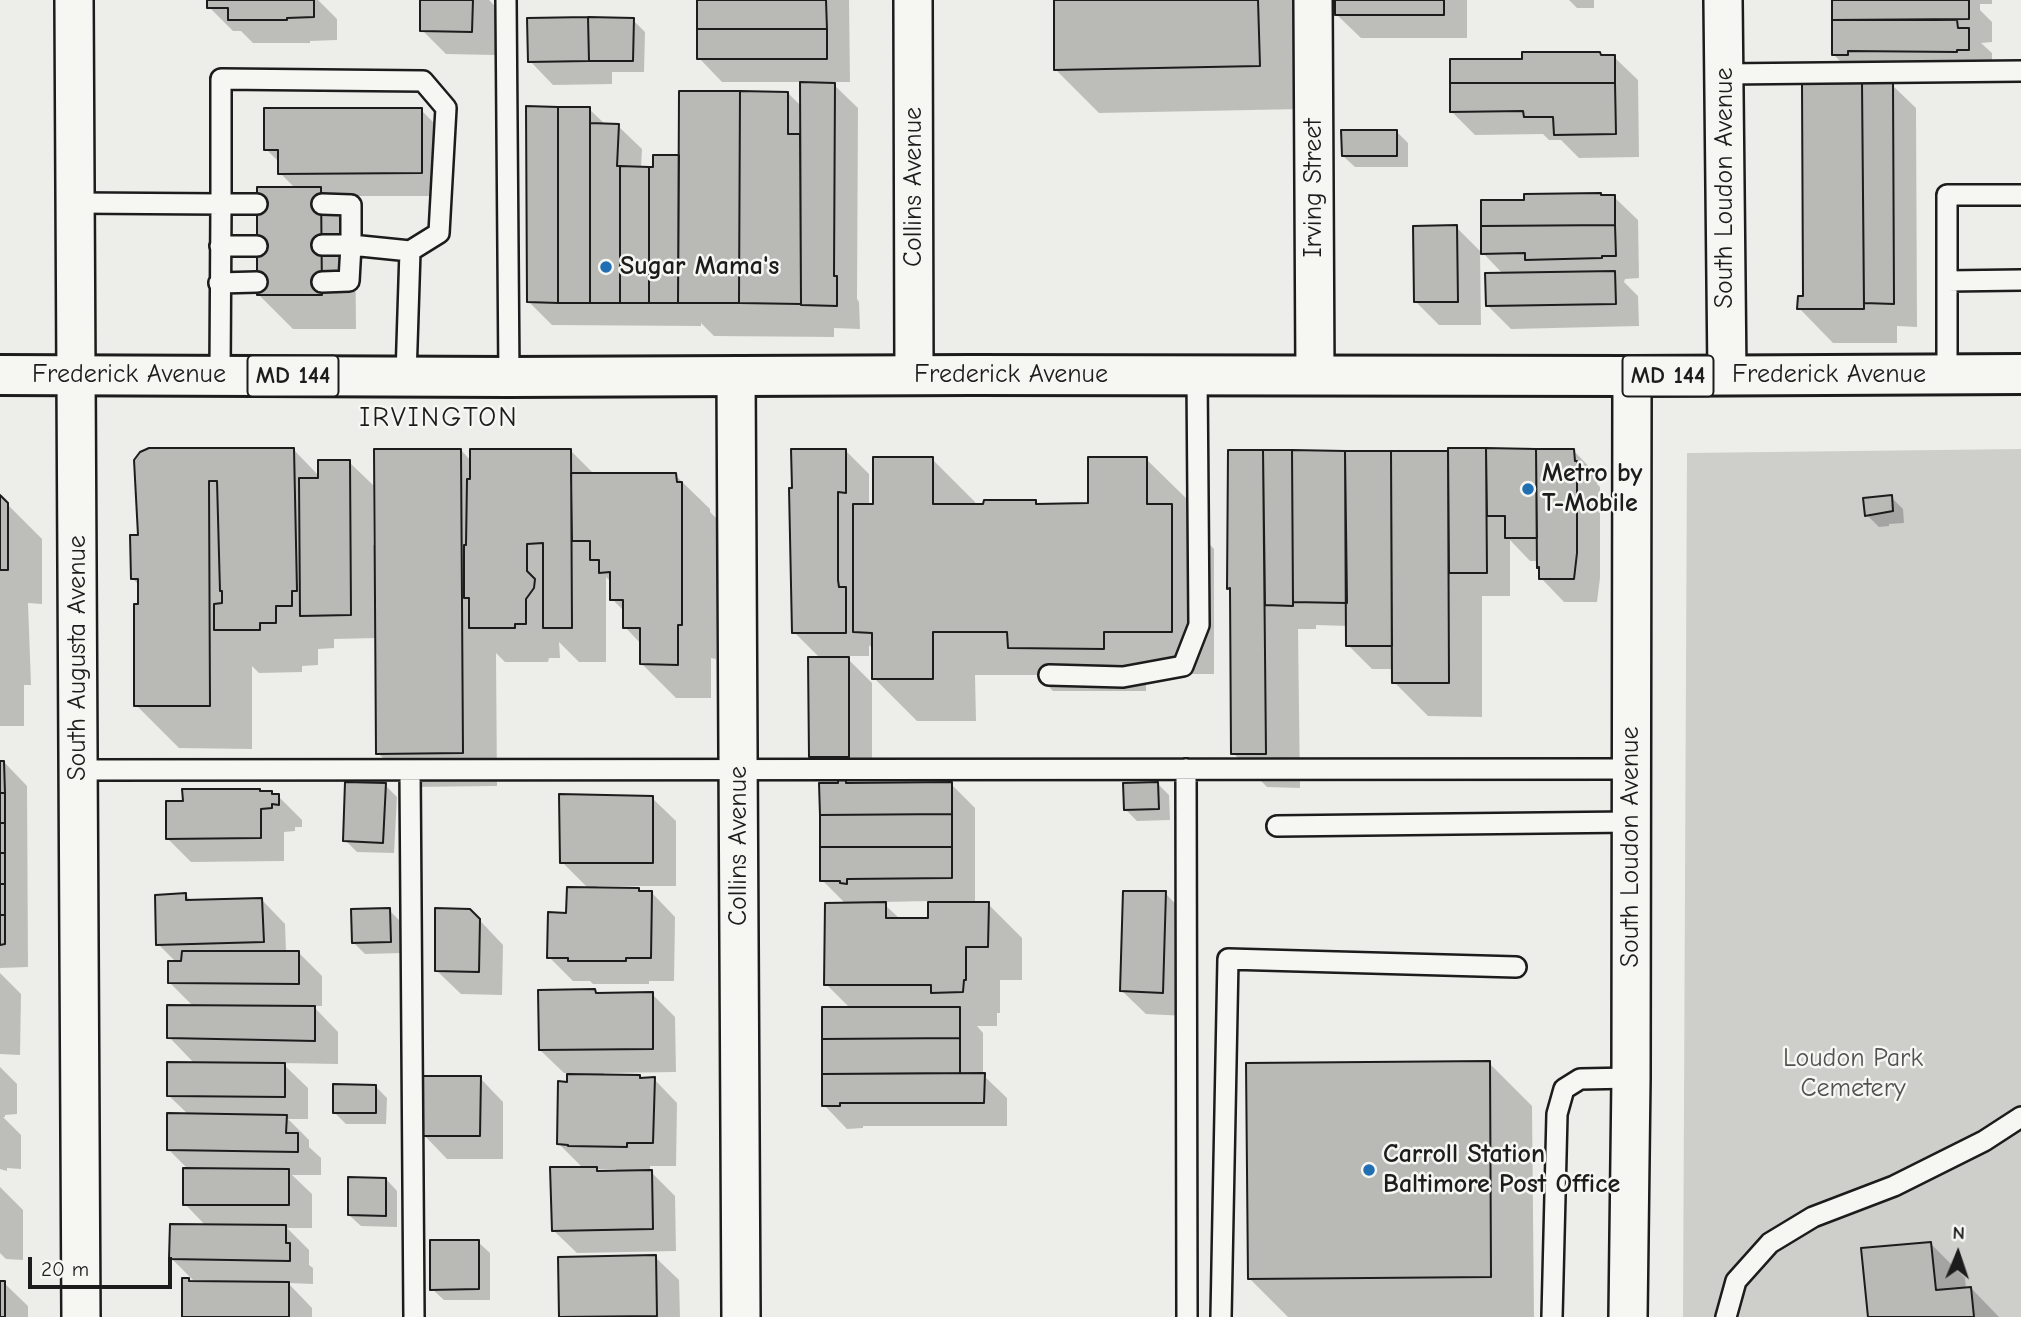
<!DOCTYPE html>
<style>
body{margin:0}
#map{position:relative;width:2021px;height:1317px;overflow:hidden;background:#edede9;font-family:"Comic Neue",sans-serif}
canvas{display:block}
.north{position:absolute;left:1923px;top:1219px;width:70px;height:70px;-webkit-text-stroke:5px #f6f6f2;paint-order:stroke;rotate:2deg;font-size:19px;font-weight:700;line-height:28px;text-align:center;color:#1c1c1c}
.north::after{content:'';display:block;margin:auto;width:24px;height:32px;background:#1c1c1c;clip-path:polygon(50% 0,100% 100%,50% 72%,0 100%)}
.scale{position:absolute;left:28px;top:1257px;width:144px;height:32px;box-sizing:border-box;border:4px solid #1c1c1c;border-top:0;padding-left:9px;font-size:21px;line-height:24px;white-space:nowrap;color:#1c1c1c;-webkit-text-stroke:5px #f6f6f2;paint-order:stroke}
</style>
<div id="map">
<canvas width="2021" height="1317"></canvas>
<div class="north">N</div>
<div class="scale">20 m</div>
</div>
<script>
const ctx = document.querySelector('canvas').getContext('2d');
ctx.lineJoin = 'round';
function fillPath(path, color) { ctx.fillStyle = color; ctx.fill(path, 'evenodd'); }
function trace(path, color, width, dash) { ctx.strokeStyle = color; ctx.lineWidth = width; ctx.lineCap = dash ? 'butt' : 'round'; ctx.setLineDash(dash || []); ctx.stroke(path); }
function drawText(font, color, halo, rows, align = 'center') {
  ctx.font = font + ' "Comic Neue",sans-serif'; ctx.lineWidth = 5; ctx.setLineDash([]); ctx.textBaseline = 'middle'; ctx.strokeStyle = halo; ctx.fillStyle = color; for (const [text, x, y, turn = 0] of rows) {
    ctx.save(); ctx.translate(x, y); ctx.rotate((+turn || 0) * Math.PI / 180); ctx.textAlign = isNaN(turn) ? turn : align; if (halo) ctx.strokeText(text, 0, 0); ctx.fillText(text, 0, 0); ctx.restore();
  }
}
fillPath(new Path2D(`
 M2021,449V1317H1683L1687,453Z`), '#cececb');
fillPath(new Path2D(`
 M209,0H318L337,19V40L310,41V43H253L241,31H233L209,7Z
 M422,0H489L496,7L495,55L446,54L422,30Z
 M698,0H849L850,82H831L858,108L857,299L859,302L860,329L834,328V337L714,336L701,323V326L552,325L529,302L589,109L606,125L618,126L642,149L641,168L655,169L788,93L802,107V82H722L699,58Z
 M1055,0H1299L1302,109L1099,113L1056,70Z
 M1337,0H1467V38H1361L1337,15Z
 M1569,0H1594V8H1577Z
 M1834,0H1992V4H1980V10L1992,22V42L1981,43L1992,53V73L1857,78L1833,54Z
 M633,20L645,32L644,72H612V84L553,85L530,61Z
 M1602,57H1614L1638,80L1639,157L1579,158L1561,140H1549L1543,134L1475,135L1452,112Z
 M1803,85H1892L1916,108L1917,327L1897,326V343H1833L1799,308L1805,298Z
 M421,110L445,134V196H328L355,223L356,329H293L259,295L296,189L280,173V163L266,149Z
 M1396,131L1408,143V167H1355L1343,156Z
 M1614,197L1638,220L1639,278L1625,279L1624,282L1638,296L1639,326L1511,329L1487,305L1504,275L1483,253Z
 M1456,227L1480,251L1481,325H1439L1415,301Z
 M294,450L319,476L349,462L373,485V545H377L461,450L471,461L571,451L594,474L675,475L710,509V512L716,518V659L711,658V698H676L642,664V645L625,627V612L612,599V583L606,577V662H579L559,642L560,658H549L548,662H505L496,653L497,786L412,787L378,753L377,638L334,639V648L318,649V665L302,666V672L259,673L252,666V749L179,748L136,705L139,585L132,578L140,537L136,463Z
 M845,450L869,474V506H875L932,459L975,502V505L1035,502L1039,506L1090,505L1146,459L1190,502V524L1214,549V674H1146V691H1053L1037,675H975L976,721H917L874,678V650L869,645V656H845L872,683V780H845L849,784H951L975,808V904H988L1022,938V980H1000V1013H997V1026H977L983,1033V1075L1007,1098V1126H863V1128L847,1129L824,1105V1008H850L826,984L846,904L822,880L840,780H834L810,757L821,659L794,632ZM930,901V919H900L882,902Z
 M1450,450L1574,451L1597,475V484L1600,487V578L1597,602H1564L1541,578L1538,561H1530L1510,540V596H1482V717L1428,716L1394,682V669H1372L1348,645V626L1316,625V629H1298L1300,788L1267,787L1233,753L1232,591L1229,588L1230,452L1447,453L1450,456Z
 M0,497L42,539V604L28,603L31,685H24V726H0Z
 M1891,497L1903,509L1904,523L1889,524V526L1879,527L1867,515Z
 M0,762H4L27,786L28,967L0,968Z
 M1157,783L1169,795L1170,820L1137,821L1125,809Z
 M385,785L397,797L394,853L357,852L345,840Z
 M272,792L275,796H278L302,820V827H295V831L284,832V861L191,862L167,838L184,803Z
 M652,798L676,821V886H597V889L638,890L640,892L652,893L675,917L674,981H649V984H593L590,981H573L549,957L568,915L589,889L562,862Z
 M1165,893L1188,917L1186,1016L1146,1014L1122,991Z
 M186,895L192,902L262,900L285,924L286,952H298L322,976V1006H313L338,1032V1064L282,1063L308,1088V1119H288L309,1140V1147L321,1158V1175H292L312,1194V1228H287L309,1250V1265L313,1268V1284L288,1283L312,1308V1317H184V1279L193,1280L171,1258L206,1226L185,1204L189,1170L168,1149L189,1115L168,1095L195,1064L169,1037L194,1007L169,982L177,963L158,944Z
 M389,910L401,922L402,953L365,954L353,942Z
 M470,910L503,945L502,995L461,994L437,971Z
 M0,973L21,994L20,1055L0,1054Z
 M595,991L599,995L652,994L675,1017L676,1072L604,1073V1076H639L642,1079H654L677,1103L676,1166H650V1171L675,1196L676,1251L577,1253L553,1230L584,1169L559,1144L569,1083V1073H564L540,1050ZM597,1169H616V1173H601Z
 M1489,1063L1532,1106L1534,1317H1288L1249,1278Z
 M0,1067L17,1084V1114L5,1115V1117H3L21,1135V1169L7,1168V1171L0,1169Z
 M480,1078L503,1102V1159H447L424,1135Z
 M375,1086L387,1098L386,1124H346L334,1112Z
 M386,1179L397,1191V1227L361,1226L349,1215Z
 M0,1187L23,1210V1260L6,1259L0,1253Z
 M478,1242L490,1253V1300H444L432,1289Z
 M1931,1244L1965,1278L1966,1289L1971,1288L1999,1317H1870Z
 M655,1257L679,1280L680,1317H561L559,1259Z
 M0,1283H4L28,1306V1317H0Z`), '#0003');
const building = new Path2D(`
 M207,0H314V17L287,18V20H228V8H207Z
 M420,0H473L472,32L420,31Z
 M697,0H826L827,29H697Z
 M1054,0H1258L1260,66L1054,70Z
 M1335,0H1444V15H1335Z
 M1832,0H1969V19L1832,20Z
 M588,17L589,61L528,62L527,18Z
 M588,17L634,18L633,61H589Z
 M1832,20H1957L1958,28H1969V50H1957V52L1848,51V55H1832Z
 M697,29H827V59H697Z
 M1522,52H1600L1601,55H1615V83H1450V59H1522Z
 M800,82L835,83L834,276H837V306L801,305Z
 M1450,83H1615L1616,134L1554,135L1553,117H1524L1523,111L1450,112Z
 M1802,83H1862L1864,309H1797L1798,296H1803Z
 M1862,83H1893L1894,304L1864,303Z
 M679,91H740L739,303H678Z
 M740,91L788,92V134H800L801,304L739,303Z
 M526,106L558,107V303L527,302Z
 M558,107H590V303H558Z
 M264,108H422V173L278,174V150H264Z
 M590,123L619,124L617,166H620V303H590Z
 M1341,130H1397V156H1342Z
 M653,155H679L678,303H649V167H653Z
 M620,166L649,167V303H620Z
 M257,187H321L322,295H257Z
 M1601,193V195H1615V225L1481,226V200H1524V194Z
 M1457,225L1458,302H1414L1413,226Z
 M1615,225L1616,256H1602V258L1525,260V253L1481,254V226Z
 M1615,271L1616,304L1486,306L1485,273Z
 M149,448H294L297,591H292V606H276V623H260V630H214V604L222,603V591H220L217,481H209L210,706H134V604H138V579H131L130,535H138L134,460L140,452Z
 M1448,448H1486L1487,573H1449Z
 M1486,448L1536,449L1537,538H1505V516H1487Z
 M374,449H461L463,753L376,754Z
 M470,449H571L572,628H543V543L527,544V571L535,579L534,588L526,599V624H515V628H469V598H464V545H466L467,479H470Z
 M791,449H846V493L838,492V580L839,587H846V633H792L789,488H792Z
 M1536,449H1574L1575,461H1577V553L1574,579H1539V567L1537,568Z
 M1228,450H1263L1266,754H1231L1230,588L1227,589Z
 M1263,450H1292L1293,606L1265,605Z
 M1292,450L1345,451L1347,603L1293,602Z
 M1345,451H1391L1392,646H1346Z
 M1391,451H1448L1449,683H1392Z
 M873,457H933V504H983L984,500H1036V504L1088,503V457H1147V504H1172V632H1104V649L1008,648L1007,632H933V679H872V633L853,632V504H873Z
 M318,460H350L351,615L300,616L299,478H318Z
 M571,473H676L677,482H682V625H678V665L640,664V628H623V600H610V572L599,573V560H590V541H572Z
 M0,495L8,503V570H0Z
 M1892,495L1893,511L1865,516L1863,498Z
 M808,657H849V757H809Z
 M0,761H4L5,793H0Z
 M838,779L846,780V783L952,782V814L820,815L819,783H838Z
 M345,782L386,783L383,843L343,841Z
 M1158,782L1159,809L1124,810L1123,783Z
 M182,789H260V791H272V794H279V805L272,804V808L261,809V838L166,839V801H183Z
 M0,793H5V823H0Z
 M559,794L653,796V863H560Z
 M952,814V847H820V815Z
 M0,823H5V853H0Z
 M820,847H952V878L847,879V884L840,883V881H820Z
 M0,853H5V884H0Z
 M0,884H5V915H0Z
 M567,887L639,888V891H652L651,958H626V961H568V958H547L548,912L566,913Z
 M1123,891H1166L1163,993L1120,991Z
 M186,893V900L262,898L264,942L156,945L155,895Z
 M886,902V918H928V902H989L988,947H966V980H964L963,992L931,993V985H824L825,903Z
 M390,908L391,942L352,943L351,909Z
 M435,908L470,909L480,919L479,972L435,971Z
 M0,915H5V944L0,945Z
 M182,951H299V984L168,983V961H181Z
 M595,989L596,993L653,992V1049L539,1050L538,990Z
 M167,1005L315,1006V1041L167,1038Z
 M822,1007H960V1038L822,1039Z
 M960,1038V1073L822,1074V1039Z
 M1490,1061L1491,1277L1248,1279L1246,1063Z
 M167,1062L285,1063V1097L167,1096Z
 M985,1073L984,1103H840V1106H822V1074Z
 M567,1074L640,1075V1078L655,1077L653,1143H627V1147L568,1146V1145L557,1144L558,1081L567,1082Z
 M423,1076H481L480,1136H422Z
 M333,1084L376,1085V1113H333Z
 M167,1113L287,1115L286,1133H298V1152L167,1150Z
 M550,1167H597V1171L652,1170L653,1229L552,1231Z
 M183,1168L289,1169V1205H183Z
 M348,1177L386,1178V1216L348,1215Z
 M170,1224L286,1225V1243H290V1261L169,1259Z
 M430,1240H479V1289L430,1290Z
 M1931,1242L1936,1290L1971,1287L1974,1317H1868L1861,1248Z
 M656,1255L657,1316L559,1317L558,1257Z
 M182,1278H189V1281L289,1282V1317H182Z
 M0,1281H5V1317H0Z`);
fillPath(building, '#b9b9b6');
trace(building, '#1c1c1c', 2);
const service = new Path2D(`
 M506,0L509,377
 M1724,74L2021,71
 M75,203L221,204L220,375
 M257,204H221V79L423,81L446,108L439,233L410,251
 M322,204L351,205V245H322
 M220,246H257
 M1947,281V195H2021
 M322,282L349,281L351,245L410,251L406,376
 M219,283L257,282
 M1947,374V281L2021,280
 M1049,675L1123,677L1183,666L1199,625L1197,375
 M1186,769L1187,1317
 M78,770L1631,769
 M410,770L414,1317
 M1277,826L1630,822
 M1221,1317L1228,959L1516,967
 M1552,1317L1557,1114L1564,1089L1580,1079L1631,1078
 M1726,1317L1736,1281L1770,1243L1813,1217L1894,1186L1984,1141L2021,1117`);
const minor = new Path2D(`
 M74,0L81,1317
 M913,0L914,375
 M1313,0L1315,375
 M1723,0L1727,375
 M736,376L741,1317
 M1628,1317L1631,1078L1632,376`);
const primary = new Path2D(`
 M0,375L509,377L971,375L1632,376L2021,374`);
trace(service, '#1c1c1c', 24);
trace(minor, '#1c1c1c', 42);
trace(primary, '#1c1c1c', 44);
trace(service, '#f6f6f2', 19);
trace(minor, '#f6f6f2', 37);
trace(primary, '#f6f6f2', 38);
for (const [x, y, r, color] of [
 [606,267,7,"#1f6fb2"],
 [1528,489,7,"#1f6fb2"],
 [1369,1170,7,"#1f6fb2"]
]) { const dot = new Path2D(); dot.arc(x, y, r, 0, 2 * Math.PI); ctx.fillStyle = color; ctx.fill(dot); trace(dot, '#f6f6f2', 2.5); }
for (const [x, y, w] of [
 [293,376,91],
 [1668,376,91]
]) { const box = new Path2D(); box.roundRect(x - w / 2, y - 20.5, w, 41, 5); ctx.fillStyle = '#f6f6f2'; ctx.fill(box); trace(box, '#1c1c1c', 2); }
drawText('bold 24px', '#1c1c1c', null, [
 ["MD 144",293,376],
 ["MD 144",1668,376]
]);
drawText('26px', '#1c1c1c', '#f6f6f2', [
 ["Collins Avenue",914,187,-90],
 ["Irving Street",1314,188,-90],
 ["South Loudon Avenue",1725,188,-90],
 ["Frederick Avenue",129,375],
 ["Frederick Avenue",1011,375],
 ["Frederick Avenue",1829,375],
 ["South Augusta Avenue",78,658,-90],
 ["Collins Avenue",739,846,-90],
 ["South Loudon Avenue",1631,847,-90]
]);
drawText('bold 26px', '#1c1c1c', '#f6f6f2', [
 ["Sugar Mama's",620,267],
 ["Metro by",1542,474],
 ["T-Mobile",1542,504],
 ["Carroll Station",1383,1155],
 ["Baltimore Post Office",1383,1185]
], 'left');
drawText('26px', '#515151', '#f6f6f2', [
 ["Loudon Park",1853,1059],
 ["Cemetery",1853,1089]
]);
ctx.letterSpacing = '2px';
drawText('28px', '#1c1c1c', '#f6f6f2', [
 ["IRVINGTON",439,418]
]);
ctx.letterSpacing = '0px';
</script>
